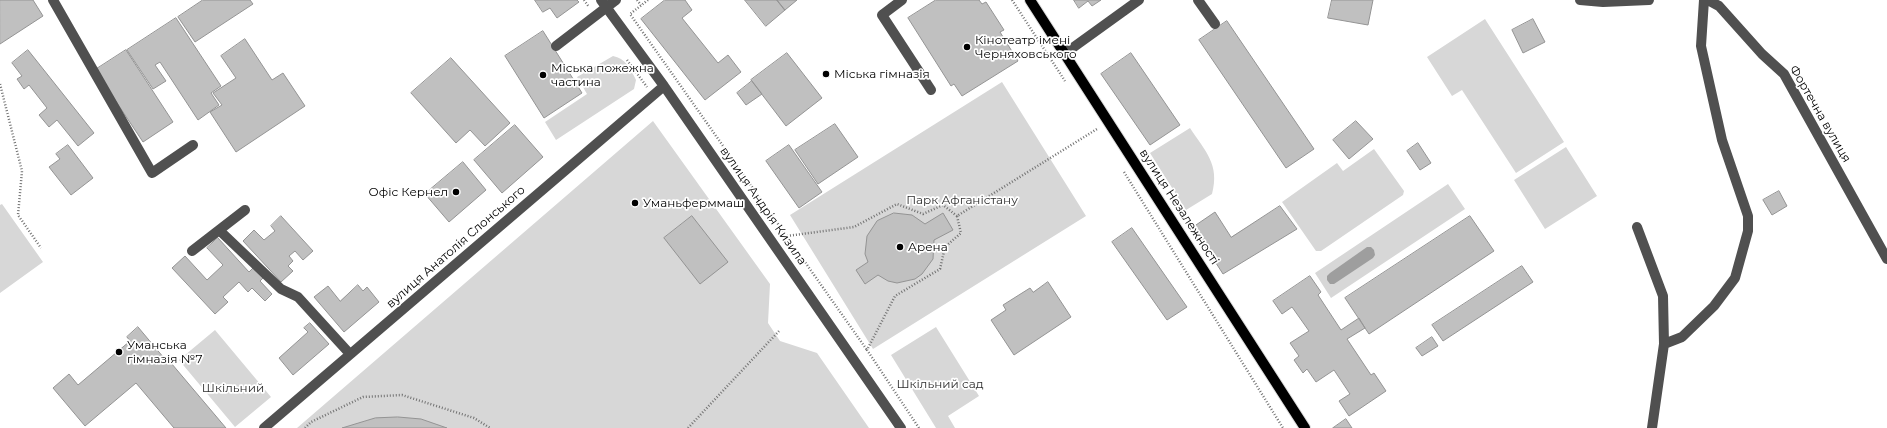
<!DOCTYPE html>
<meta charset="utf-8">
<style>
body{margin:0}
canvas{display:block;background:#fff}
</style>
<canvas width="1887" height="428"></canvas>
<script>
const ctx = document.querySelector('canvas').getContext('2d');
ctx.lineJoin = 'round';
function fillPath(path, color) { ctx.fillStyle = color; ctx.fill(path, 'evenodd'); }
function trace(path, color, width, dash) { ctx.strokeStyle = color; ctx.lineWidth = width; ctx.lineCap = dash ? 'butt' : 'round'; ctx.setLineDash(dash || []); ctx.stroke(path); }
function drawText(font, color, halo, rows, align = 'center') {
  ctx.font = font + ' Montserrat,sans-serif'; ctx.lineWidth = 3.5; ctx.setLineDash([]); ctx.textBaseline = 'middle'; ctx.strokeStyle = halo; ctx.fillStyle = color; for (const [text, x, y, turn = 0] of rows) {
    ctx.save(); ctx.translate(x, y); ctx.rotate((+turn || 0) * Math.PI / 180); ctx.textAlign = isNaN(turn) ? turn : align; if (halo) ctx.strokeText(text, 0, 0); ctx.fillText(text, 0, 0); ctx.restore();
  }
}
fillPath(new Path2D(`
 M1485,19L1564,142L1516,173L1462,90L1452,96L1427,57Z
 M613,56C625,58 631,69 636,80L634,89L556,140L545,122L587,94L577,77Z
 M1002,82L1086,216L873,349L790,215Z
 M653,121L770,284L768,323L780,341L817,353L869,428H297Z
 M1190,128C1205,151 1220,164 1212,194L1186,210L1150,153Z
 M1566,147L1597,196L1545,229L1514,180Z
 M1374,149L1404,191L1403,195L1321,251H1316L1282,202L1337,163L1343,171Z
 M1448,184L1465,209L1331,298L1315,273Z
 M2,204L43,262L0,293V205Z
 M936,327L979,396L948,416L955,428H936L891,355Z
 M215,330L271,397L235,427L179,360Z`), '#d7d7d7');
fillPath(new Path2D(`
 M1367,247H1371L1374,250L1375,255L1373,258L1334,284H1330L1327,280V276L1330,273Z`), '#9e9e9e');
const building = new Path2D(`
 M0,0H33L43,16L0,44Z
 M203,0H250L253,4L195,42L178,17Z
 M535,0H577L579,2L557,18L550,8L543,12Z
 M665,0H685L692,10L682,18L718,63L728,55L741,72L705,100L641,19Z
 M745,0H777L785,10L766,26Z
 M777,0H797L785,10Z
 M936,0H979L982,4L986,2L1004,30L1000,32L1018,61L962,96L954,84L951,86L908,18Z
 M1074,0H1101L1092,6L1088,1L1079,8Z
 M1332,0H1373L1368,25L1328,18Z
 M176,18L221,86L211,93L219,105L198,120L160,62L155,65L166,81L153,89L127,50Z
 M1533,19L1545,42L1523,53L1512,30Z
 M1227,21L1314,149L1286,168L1199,40Z
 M543,31L582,93L544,118L505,56Z
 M245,39L272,80L283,73L305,106L236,152L210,112L222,105L213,93L236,78L221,56Z
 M28,50L94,133L78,146L57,120L49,127L39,115L47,108L29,85L24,89L17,79L22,76L12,63Z
 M126,50L173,122L143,142L95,70Z
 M787,53L822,98L786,126L751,80Z
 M1131,53L1180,125L1150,145L1101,74Z
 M451,58L510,123L485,146L470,130L456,143L411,93Z
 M752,81L762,94L746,105L737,93Z
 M1356,121L1373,139L1349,159L1333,140Z
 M835,124L858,157L818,184L795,150Z
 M515,125L543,157L502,193L474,160Z
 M1418,143L1431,163L1420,170L1407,151Z
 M68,145L93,178L71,195L49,167L60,159L56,154Z
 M789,145L822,192L799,208L766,161Z
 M463,162L486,190L449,222L425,194Z
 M1779,191L1787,206L1772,215L1763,200Z
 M1280,206L1297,229L1223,274L1193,227L1215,212L1231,237Z
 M894,213L912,215L925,224L943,213L953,230L934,240L933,259L922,274L915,279L897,283L888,281L878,275L865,284L856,270L868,262L865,254L867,236L877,221Z
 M281,216L313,251L303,260L295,251L289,256L293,261L288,266L293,271L281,282L243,241L254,230L264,240L275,231L271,226Z
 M692,216L728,262L700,284L664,238Z
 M1470,216L1494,251L1369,334L1345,298Z
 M1132,228L1187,307L1167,320L1112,242Z
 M218,238L249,272L253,268L263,278L260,281L272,294L265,301L252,288L248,292L239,282L223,297L228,302L215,314L172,268L185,256L207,280L223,265L207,248Z
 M1522,266L1533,282L1443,341L1432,325Z
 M1310,276L1321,292L1318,295L1341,330L1359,318L1365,328L1347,339L1371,375L1374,373L1386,391L1349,416L1339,401L1350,394L1334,370L1316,382L1307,369L1303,373L1294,360L1299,356L1290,343L1309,331L1292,307L1282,314L1273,301Z
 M1048,282L1071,317L1014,355L991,320L1006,310L1003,305L1030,288L1033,292Z
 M358,285L363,291L367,287L379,302L344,332L314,297L328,286L340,301Z
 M310,323L329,344L293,375L279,358L308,332L304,328Z
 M138,327L164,358L166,357L226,428H174L136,383L85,426L53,388L69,374L78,385L130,341L127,337Z
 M1432,337L1438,346L1422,356L1416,348Z
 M398,417L421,419L447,428H342L375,418Z
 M1346,419L1352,428H1333Z`);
fillPath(building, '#c0c0c0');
trace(building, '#949494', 1);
const major = new Path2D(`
 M1030,0L1305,428`);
trace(major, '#dbdbdb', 12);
trace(new Path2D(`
 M584,0L589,7
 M637,0L641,5
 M648,0L630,14L867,350
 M1012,0L1065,81
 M627,60L647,87
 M0,84L22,171L18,215L41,248
 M1124,172L1283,428
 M787,236L854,227L897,204L923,214L943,205L957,216
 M305,428L311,422L363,397L402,395L474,418L490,428
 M688,428L780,330
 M919,428L867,350L895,296L940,269L945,247L961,233L957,216L1097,129`), '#727272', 2.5, [1, 2]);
trace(new Path2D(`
 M53,0L152,173L193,145
 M601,0L664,86L901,428
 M902,0L882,15L931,90
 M1198,0L1215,24
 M1580,0L1603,2L1649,0
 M1708,0L1719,6L1762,54L1784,74L1887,259
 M556,46L616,0
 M1064,51L1071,49L1139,0
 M1637,227L1663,296L1664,344
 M219,230L281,289L298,297L350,354
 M192,251L245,210
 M264,428L664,86
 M1652,428L1664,344L1682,337L1714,306L1735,278L1748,231V216L1722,140L1701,46L1704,0`), '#505050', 10);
trace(major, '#000', 10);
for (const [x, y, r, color] of [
 [967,47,4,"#000"],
 [826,74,4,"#000"],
 [543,75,4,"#000"],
 [456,192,4,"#000"],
 [635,203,4,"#000"],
 [900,247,4,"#000"],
 [119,352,4,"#000"]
]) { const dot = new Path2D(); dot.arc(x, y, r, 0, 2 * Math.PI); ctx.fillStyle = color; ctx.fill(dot); trace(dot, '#fff', 1.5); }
drawText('12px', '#000', '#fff', [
 ["Кінотеатр імені",975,40],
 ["Черняховського",975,54],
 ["Міська пожежна",551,68],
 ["частина",551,82],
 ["Міська гімназія",834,74],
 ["Офіс Кернел",448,192,"right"],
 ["Уманьферммаш",643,203],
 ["Арена",908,247],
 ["Уманська",127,345],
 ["гімназія №7",127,359]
], 'left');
drawText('12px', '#000', '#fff', [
 ["Фортечна вулиця",1820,114,60],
 ["вулиця Андрія Кизила",763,206,55],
 ["вулиця Незалежності",1179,207,57],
 ["вулиця Анатолія Слонського",456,247,-41]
]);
drawText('12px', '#2e2e2e', '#fff', [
 ["Парк Афганістану",962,200],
 ["Шкільний сад",940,384],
 ["Шкільний",233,388]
]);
</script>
